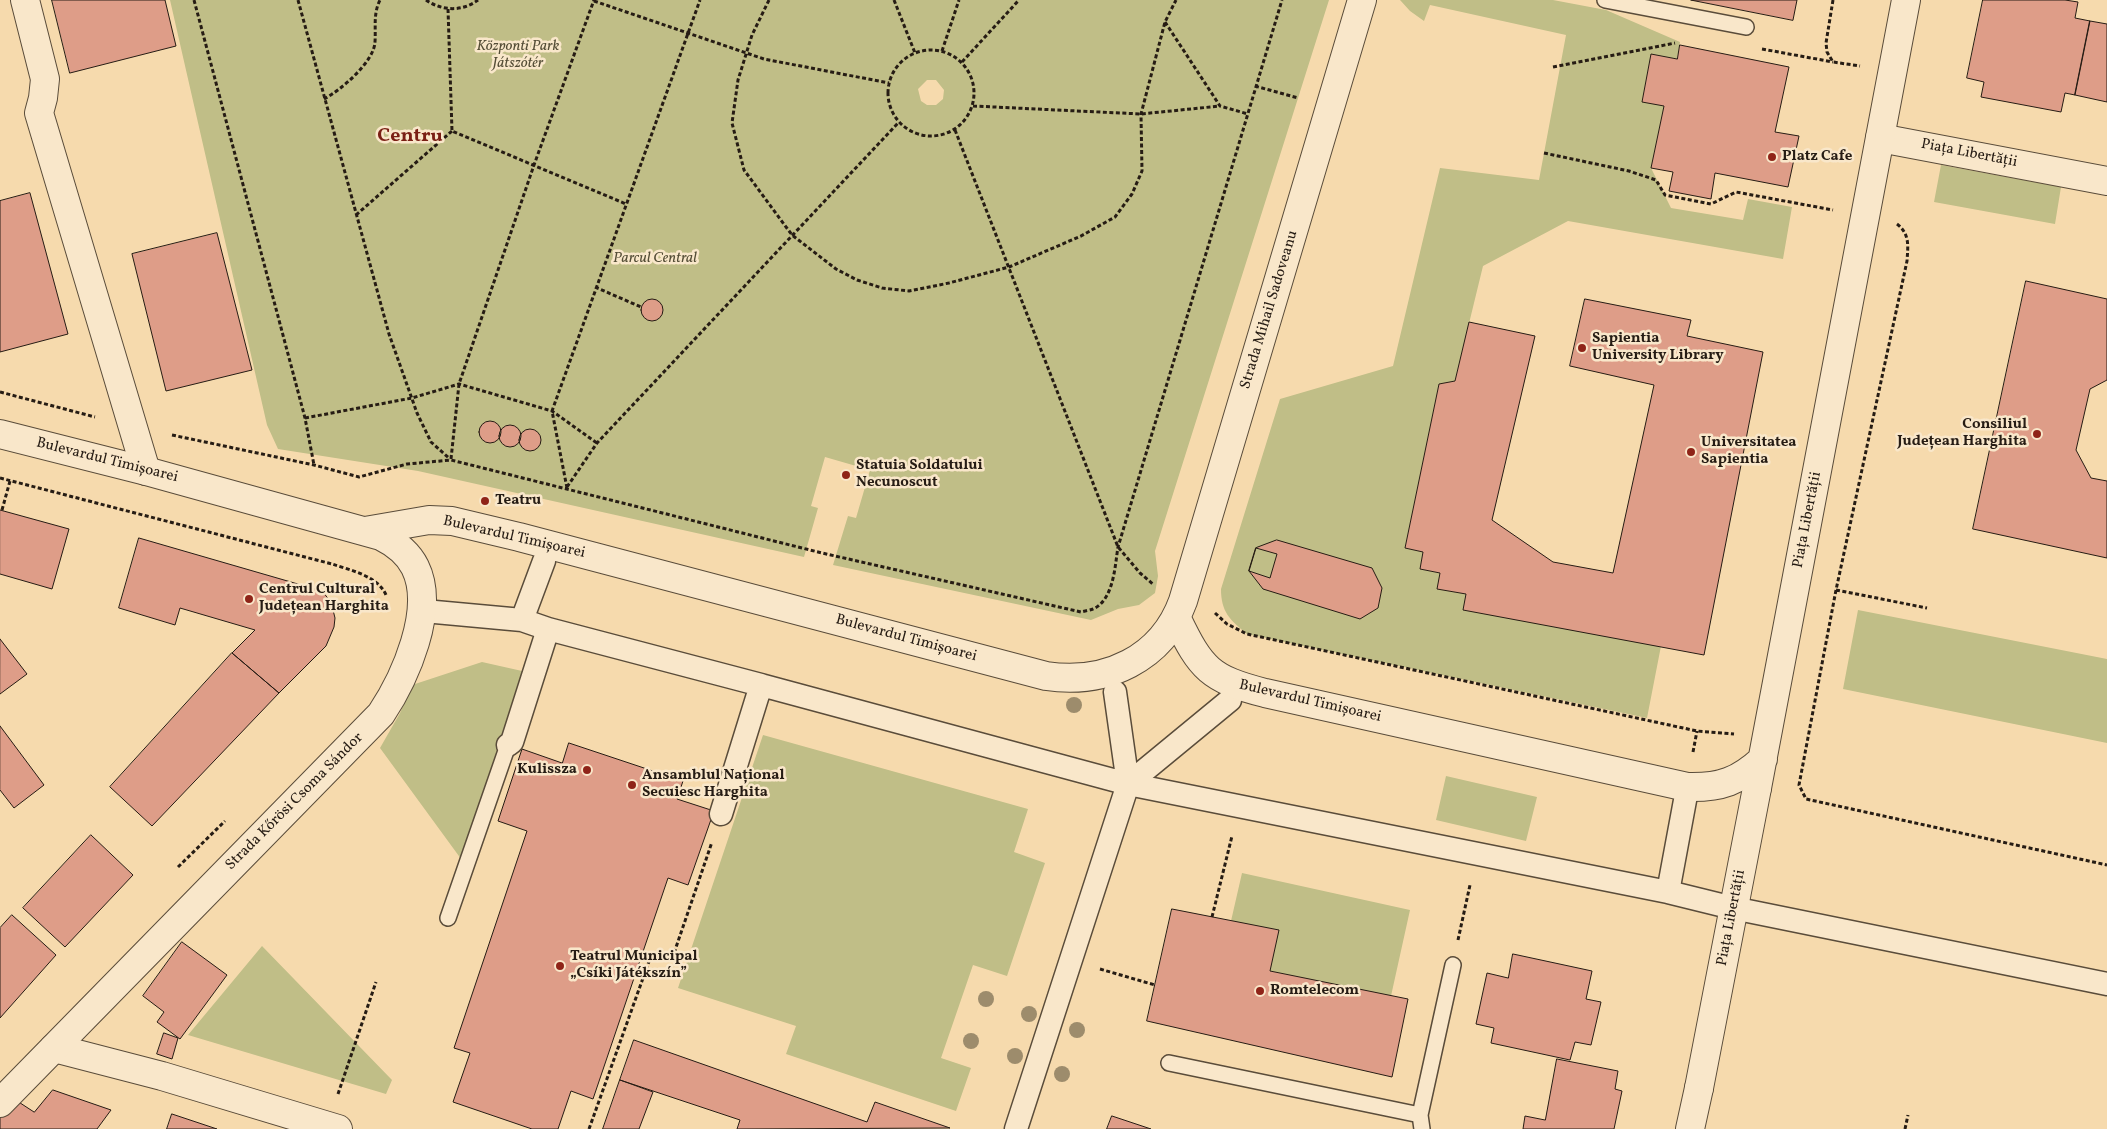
<!DOCTYPE html>
<meta charset="utf-8">
<style>
body{margin:0}
canvas{display:block;background:#f6daad}
</style>
<canvas width="2107" height="1129"></canvas>
<script>
const ctx = document.querySelector('canvas').getContext('2d');
ctx.lineJoin = 'round';
function fillPath(path, color) { ctx.fillStyle = color; ctx.fill(path, 'evenodd'); }
function trace(path, color, width, dash) { ctx.strokeStyle = color; ctx.lineWidth = width; ctx.lineCap = dash ? 'butt' : 'round'; ctx.setLineDash(dash || []); ctx.stroke(path); }
function drawText(font, color, halo, rows, align = 'center') {
  ctx.font = font + ' Vollkorn,serif'; ctx.lineWidth = 5; ctx.setLineDash([]); ctx.textBaseline = 'middle'; ctx.strokeStyle = halo; ctx.fillStyle = color; for (const [text, x, y, turn = 0] of rows) {
    ctx.save(); ctx.translate(x, y); ctx.rotate((+turn || 0) * Math.PI / 180); ctx.textAlign = isNaN(turn) ? turn : align; if (halo) ctx.strokeText(text, 0, 0); ctx.fillText(text, 0, 0); ctx.restore();
  }
}
fillPath(new Path2D(`
 M170,0H1329L1155,551L1158,576L1155,593L1139,605L1118,609L1091,620L833,565L848,516L856,518L870,470L825,457L811,506L818,508L804,557L418,471L278,449L267,425ZM927,80H936L944,90L943,99L936,105H927L921,101L918,89Z
 M1400,0H1553L1606,10L1680,42L1677,59L1651,55L1642,101L1664,106L1651,168L1671,208L1743,220L1748,199L1792,207L1783,259L1568,221L1483,266L1455,381L1439,384L1405,548L1423,552L1420,569L1440,573L1438,589L1466,594L1464,610L1661,646L1647,718L1247,634C1230,620 1221,612 1221,589L1280,399L1393,366L1440,168L1539,180L1566,35L1430,5L1424,21L1410,11Z
 M1941,165L2061,187L2055,224L1934,202Z
 M1858,610L2107,659V743L1843,689Z
 M482,662L531,673L464,863L380,748L400,713L412,685Z
 M763,735L1028,809L1014,852L1045,863L1007,976L973,965L941,1058L971,1068L956,1111L786,1054L796,1026L678,988Z
 M1446,776L1537,797L1526,841L1436,820Z
 M1242,873L1410,910L1391,996L1270,971L1278,930L1231,921Z
 M262,946L392,1080L386,1094L188,1035Z`), '#c0be87');
const building = new Path2D(`
 M52,0H165L176,46L70,73Z
 M1691,0H1797L1793,20Z
 M1983,0H2065L2078,2L2075,18L2090,21L2075,95L2065,93L2061,112L1981,97L1984,82L1967,78Z
 M2090,21L2107,24V102L2075,95Z
 M1680,45L1789,67L1775,132L1799,136L1788,187L1715,173L1711,199L1669,191L1673,172L1651,168L1664,106L1642,102L1651,54L1677,59Z
 M30,193L68,334L0,352V201Z
 M217,233L252,370L166,391L132,254Z
 M2026,281L2107,299V380L2090,389L2076,450L2091,478L2107,481V558L1973,529Z
 M641 310a11 11 0 1 1 22 0a11 11 0 1 1-22 0Z
 M1585,299L1691,320L1687,336L1763,352L1704,655L1463,610L1466,594L1437,589L1440,573L1420,569L1423,552L1405,548L1439,384L1455,381L1469,322L1535,336L1492,520L1553,562L1613,573L1654,385L1570,366Z
 M479 432a11 11 0 1 1 22 0a11 11 0 1 1-22 0Z
 M499 436a11 11 0 1 1 22 0a11 11 0 1 1-22 0Z
 M519 440a11 11 0 1 1 22 0a11 11 0 1 1-22 0Z
 M0,510L69,529L52,589L0,574Z
 M139,538L322,591L331,602L335,618L334,627L326,646L279,693L232,653L255,630L180,608L175,625L119,608Z
 M1277,540L1372,568L1382,588L1378,608L1360,619L1263,589L1249,571L1256,548Z
 M1256,548L1277,554L1270,578L1249,571Z
 M0,639L27,674L0,694Z
 M232,653L279,693L152,826L110,787Z
 M0,726L44,785L14,808L0,790Z
 M569,743L683,781L677,799L714,811L688,885L668,878L593,1099L571,1091L558,1129H532L453,1102L470,1053L454,1048L527,831L498,821L522,749L562,763Z
 M91,835L133,875L65,947L23,908Z
 M1172,909L1279,930L1270,971L1408,999L1392,1077L1147,1021Z
 M12,915L56,955L0,1018V928Z
 M182,942L227,975L180,1039L157,1022L164,1012L143,996Z
 M1513,954L1592,971L1586,999L1601,1002L1591,1045L1575,1042L1570,1060L1491,1043L1494,1028L1476,1024L1487,973L1508,978Z
 M164,1033L178,1038L172,1059L157,1054Z
 M634,1040L867,1122L875,1102L950,1128L737,1129L740,1120L620,1080Z
 M1557,1059L1618,1071L1615,1089L1622,1091L1614,1129H1523L1525,1116L1545,1120Z
 M620,1080L653,1092L639,1129H603Z
 M53,1090L111,1110L97,1129H0V1109L11,1097L34,1112Z
 M172,1114L217,1129H167Z
 M1112,1116L1151,1129H1107Z`);
fillPath(building, '#de9d88');
trace(building, '#261c14', 1);
const service = new Path2D(`
 M1605,0L1746,27
 M448,918L508,745
 M1169,1063L1420,1115
 M1422,1129L1420,1115L1453,965`);
const pedestrian = new Path2D(`
 M435,612L522,620L544,561
 M548,629L761,685L721,814
 M761,685L1128,784L1016,1129
 M1115,692L1128,784L1230,700
 M508,745L512,742L548,629L522,620
 M1128,784L1668,892L1686,795
 M1668,892L1733,908L2107,984`);
const minor = new Path2D(`
 M25,0L45,79L43,98L39,113L146,471
 M1880,138L2107,181
 M54,1048L162,1076L338,1129
 M1699,1088L1757,788`);
const tertiary = new Path2D(`
 M0,434L146,471L381,536C395,543 408,553 415,567C436,609 405,678 381,714L0,1103
 M365,531L429,520L452,521L519,537L1046,676C1106,685 1162,659 1183,601L1362,0
 M1177,619C1201,669 1210,679 1265,693L1687,787C1721,788 1739,781 1763,759
 M1757,788L1906,0
 M1690,1129L1699,1088`);
trace(service, '#5a4c3a', 18);
trace(pedestrian, '#5a4c3a', 25);
trace(minor, '#5a4c3a', 30);
trace(tertiary, '#5a4c3a', 30);
trace(new Path2D(`
 M194,0L305,418L314,465
 M298,0L389,334L417,413L431,442L450,459
 M426,0C442,11 462,12 478,0
 M769,0L752,35L738,80L732,123L744,170L792,235L836,269L857,280L882,288L909,291L949,283L1009,267L1081,236L1115,217L1132,194L1142,171L1141,114L1165,22L1176,0
 M894,0L915,53
 M1833,0L1826,43L1827,52L1833,62L1860,66
 M594,1L764,59L889,83
 M448,9L452,131L626,204
 M1165,22L1220,106L1248,114
 M1762,49L1833,62
 M888 93a43 43 0 1 1 86 0a43 43 0 1 1-86 0Z
 M942,51L959,0
 M962,62L1019,0
 M1553,67L1675,43
 M1255,86L1298,98
 M324,99C341,90 374,62 375,42C376,27 373,14 380,0
 M973,106L1141,114L1220,106
 M955,130L1118,547L1140,573L1154,585
 M1544,153L1629,171L1656,180L1665,195L1711,204L1736,192L1833,210
 M356,215L452,131
 M1897,224C1910,234 1908,246 1907,261L1836,590L1799,785L1806,799L2107,865
 M595,287L641,307
 M0,392L95,417
 M305,418L412,398L459,384L552,411L597,443
 M172,435L314,465L359,477L407,464L451,460L822,553L1081,612C1085,611 1090,610 1093,609C1114,600 1115,565 1118,547L1282,0
 M451,459L459,384L534,165L594,0
 M0,478L332,564C350,570 378,576 386,595
 M567,487L597,443L899,122
 M567,488L552,411L700,0
 M2,510L10,481
 M1836,590L1927,608
 M1215,613L1227,624L1247,634L1697,731L1734,734
 M1693,752L1697,731
 M178,867L225,821
 M1212,917L1232,836
 M1458,940L1470,885
 M1100,969L1155,985
 M338,1094L376,982
 M589,1129L652,953L672,959L712,842
 M1905,1129L1908,1115`), '#261c14', 3, [4, 2.5]);
trace(service, '#f9e7ca', 15);
trace(pedestrian, '#f9e7ca', 22);
trace(minor, '#f9e7ca', 28);
trace(tertiary, '#f9e7ca', 28);
ctx.fillStyle = '#9d8c6c';
for (const [x, y] of [
 [1074,705],
 [986,999],
 [1029,1014],
 [1077,1030],
 [971,1041],
 [1015,1056],
 [1062,1074]
]) { ctx.beginPath(); ctx.arc(x, y, 8, 0, 2 * Math.PI); ctx.fill(); }
for (const [x, y, r, color] of [
 [1772,157,5,"#8f2418"],
 [1582,348,5,"#8f2418"],
 [2037,434,5,"#8f2418"],
 [1691,452,5,"#8f2418"],
 [846,475,5,"#8f2418"],
 [485,501,5,"#8f2418"],
 [249,599,5,"#8f2418"],
 [587,770,5,"#8f2418"],
 [632,785,5,"#8f2418"],
 [560,966,5,"#8f2418"],
 [1260,991,5,"#8f2418"]
]) { const dot = new Path2D(); dot.arc(x, y, r, 0, 2 * Math.PI); ctx.fillStyle = color; ctx.fill(dot); trace(dot, '#f9e7ca', 2); }
drawText('italic 15px', '#544d36', '#f9e7ca', [
 ["Központi Park",518,47],
 ["Játszótér",518,64],
 ["Parcul Central",655,259]
]);
drawText('15px', '#261c14', '#f9e7ca', [
 ["Piața Libertății",1969,154,11],
 ["Strada Mihail Sadoveanu",1270,310,-73],
 ["Bulevardul Timișoarei",107,461,14],
 ["Piața Libertății",1808,520,-79],
 ["Bulevardul Timișoarei",514,538,13],
 ["Bulevardul Timișoarei",906,639,15],
 ["Bulevardul Timișoarei",1310,702,13],
 ["Strada Kőrösi Csoma Sándor",295,802,-45],
 ["Piața Libertății",1732,918,-79]
]);
drawText('bold 15px', '#261c14', '#f9e7ca', [
 ["Platz Cafe",1782,157],
 ["Sapientia",1592,339],
 ["University Library",1592,356],
 ["Consiliul",2027,425,"right"],
 ["Județean Harghita",2027,442,"right"],
 ["Universitatea",1701,443],
 ["Sapientia",1701,460],
 ["Statuia Soldatului",856,466],
 ["Necunoscut",856,483],
 ["Teatru",495,501],
 ["Centrul Cultural",259,590],
 ["Județean Harghita",259,607],
 ["Kulissza",577,770,"right"],
 ["Ansamblul Național",642,776],
 ["Secuiesc Harghita",642,793],
 ["Teatrul Municipal",570,957],
 ["„Csíki Játékszín”",570,974],
 ["Romtelecom",1270,991]
], 'left');
drawText('bold 20px', '#7a1f14', '#f9e7ca', [
 ["Centru",410,137]
]);
</script>
